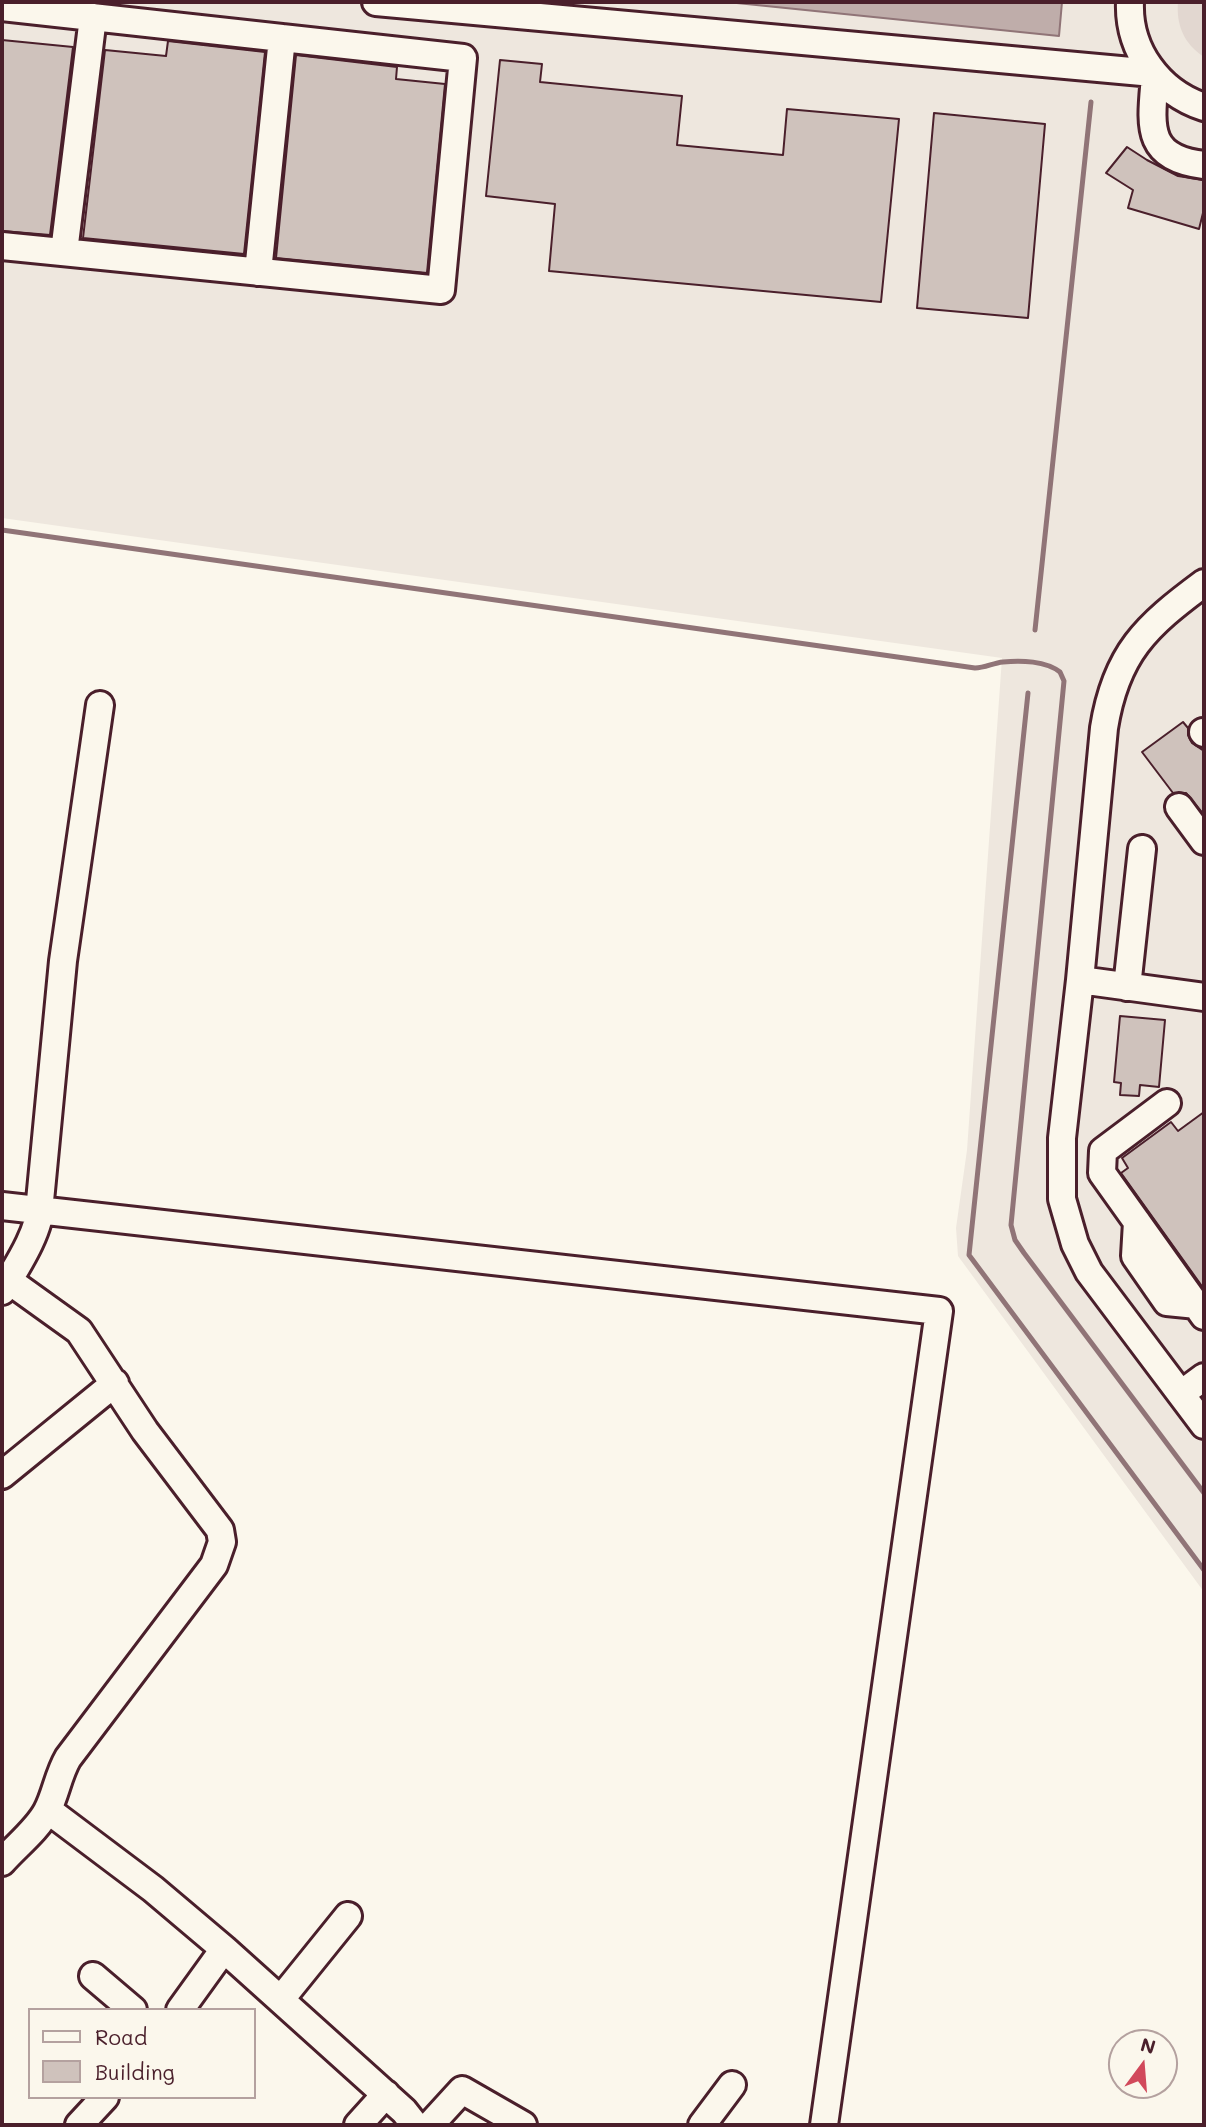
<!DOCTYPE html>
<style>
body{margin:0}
#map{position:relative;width:1206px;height:2127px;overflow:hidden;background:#fbf7ec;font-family:Mali,sans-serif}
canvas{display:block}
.frame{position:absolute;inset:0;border:4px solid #4a1f2b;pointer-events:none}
.legend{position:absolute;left:28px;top:2008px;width:228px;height:91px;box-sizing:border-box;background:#fbf7ec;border:2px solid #b4a19f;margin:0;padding:9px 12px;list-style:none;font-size:21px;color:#4a1f2b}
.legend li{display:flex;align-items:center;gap:14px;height:35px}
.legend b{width:35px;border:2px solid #b4a19f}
.north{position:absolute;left:1108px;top:2029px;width:70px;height:70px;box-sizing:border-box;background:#fbf7ec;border:2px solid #b4a19f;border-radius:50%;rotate:16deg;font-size:19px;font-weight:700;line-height:28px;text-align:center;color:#4a1f2b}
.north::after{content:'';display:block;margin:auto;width:24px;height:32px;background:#d1495b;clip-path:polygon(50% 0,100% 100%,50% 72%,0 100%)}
</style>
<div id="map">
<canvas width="1206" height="2127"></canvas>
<div class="frame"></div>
<ul class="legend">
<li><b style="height:9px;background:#fbf7ec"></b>Road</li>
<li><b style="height:19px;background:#cfc2bc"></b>Building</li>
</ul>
<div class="north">N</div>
</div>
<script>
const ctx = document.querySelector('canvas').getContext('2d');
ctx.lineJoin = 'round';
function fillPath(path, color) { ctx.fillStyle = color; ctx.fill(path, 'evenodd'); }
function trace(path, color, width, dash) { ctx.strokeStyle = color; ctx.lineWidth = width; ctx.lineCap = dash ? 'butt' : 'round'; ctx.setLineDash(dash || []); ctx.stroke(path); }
fillPath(new Path2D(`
 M2,2H1204V1592L958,1256L956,1228L967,1150L1002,658L2,518Z`), '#eee7de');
fillPath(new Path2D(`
 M1178,2H1204V57C1184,44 1176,25 1178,2Z`), '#e2d7d0');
const water = new Path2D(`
 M727,2H1062L1059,36Z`);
fillPath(water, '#bfadaa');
trace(water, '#907477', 2);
trace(new Path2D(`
 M2,530L975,668C985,668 993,663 1003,662C1021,660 1046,661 1060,672L1064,681L1011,1225L1015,1240L1024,1253L1204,1493
 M1035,630L1091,102
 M1028,693L969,1255L1204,1570`), '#907477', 5);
const building = new Path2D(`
 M2,40L73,47L50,235L2,231Z
 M168,41L265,52L244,254L83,238L105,50L166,56Z
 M296,55L397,67L396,79L445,84L427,273L276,258Z
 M500,60L542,64L540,82L682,96L677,145L783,155L787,109L899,119L881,302L549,271L555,204L486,196Z
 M934,113L1045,124L1028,318L917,308Z
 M1127,147L1147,160L1178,176L1204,180V209L1199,229L1128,208L1133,190L1106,173Z
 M1183,722L1188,728V735L1192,743L1204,751V815L1186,793H1173L1142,752Z
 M1120,1016L1165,1020L1159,1087L1140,1085L1139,1096L1120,1095L1121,1083L1114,1082Z
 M1204,1112V1289L1121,1173L1128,1168L1122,1158L1171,1122L1178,1131Z`);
fillPath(building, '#cfc2bc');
trace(building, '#4a1f2b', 2);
const minor = new Path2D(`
 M376,2L1153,73
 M1130,2C1128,50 1159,92 1204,107
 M2,7L463,58L441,290L2,246
 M1155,76C1151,125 1144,158 1204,165
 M64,252L93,17
 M258,272L282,38
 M1204,583C1146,626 1116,653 1104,728L1080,980L1062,1138V1199L1075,1244L1089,1272L1204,1425
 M1203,732L1204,733
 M1179,807L1204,841
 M1080,980L1204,997
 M1127,987L1142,849
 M1167,1103L1103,1151L1102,1173L1204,1316
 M2,1206L939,1311L824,2125
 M1137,1222L1135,1256L1167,1302L1197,1305
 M2,1291C16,1268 43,1227 40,1201L63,961L100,705
 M1181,1394L1204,1377
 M2,1475L115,1383
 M48,1810L153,1889L224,1949L404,2111L415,2125
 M2,1862C16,1846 37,1830 47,1811C56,1794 58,1775 68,1758L214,1565L222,1542L220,1530L145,1431L79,1331L8,1280
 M93,1976L133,2010
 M281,1999L348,1916
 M180,2010L224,1949
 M79,2125L105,2097
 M358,2125L386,2094
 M430,2125L462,2090L523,2125
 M702,2125L732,2085`);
trace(minor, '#4a1f2b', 32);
trace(minor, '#fbf7ec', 26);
</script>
